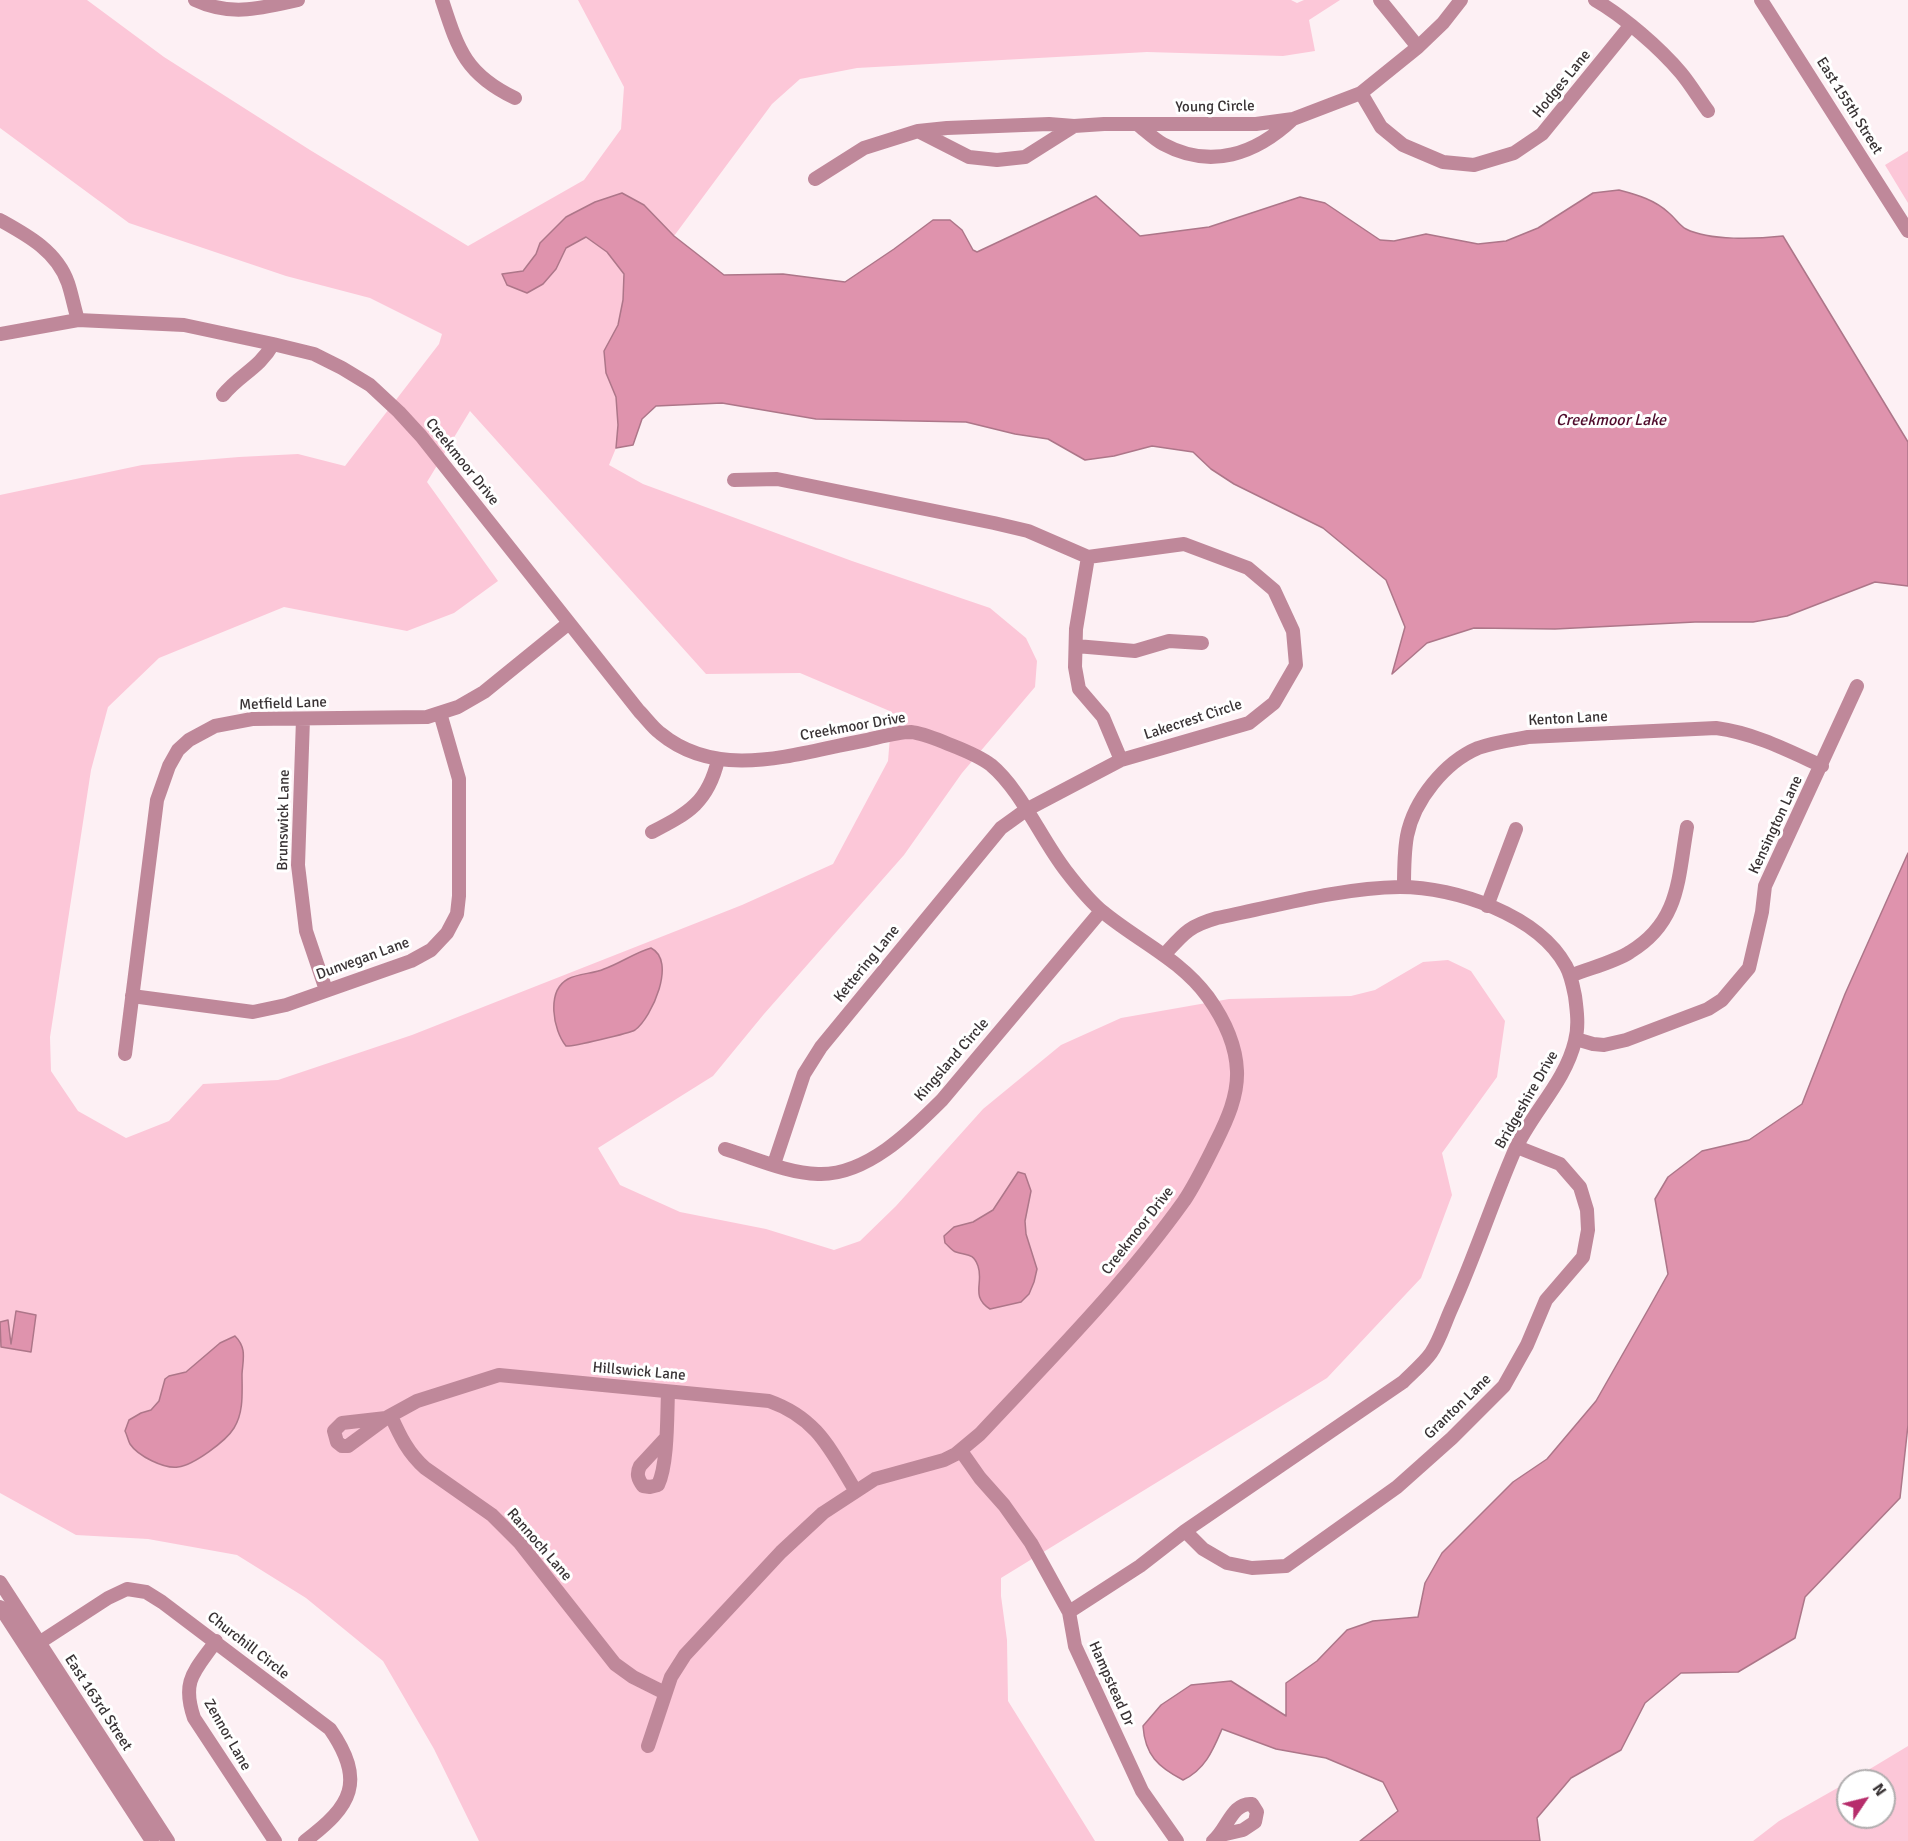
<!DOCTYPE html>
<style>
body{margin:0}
#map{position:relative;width:1908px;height:1841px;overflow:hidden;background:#fdf0f4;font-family:Signika,sans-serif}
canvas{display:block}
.north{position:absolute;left:1836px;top:1769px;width:60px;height:60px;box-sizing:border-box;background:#fff;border:2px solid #b0adae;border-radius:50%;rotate:55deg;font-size:16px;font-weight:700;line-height:24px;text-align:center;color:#393335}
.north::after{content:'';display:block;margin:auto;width:21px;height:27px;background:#b72e6c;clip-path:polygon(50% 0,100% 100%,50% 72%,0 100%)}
</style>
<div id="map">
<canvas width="1908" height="1841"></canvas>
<div class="north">N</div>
</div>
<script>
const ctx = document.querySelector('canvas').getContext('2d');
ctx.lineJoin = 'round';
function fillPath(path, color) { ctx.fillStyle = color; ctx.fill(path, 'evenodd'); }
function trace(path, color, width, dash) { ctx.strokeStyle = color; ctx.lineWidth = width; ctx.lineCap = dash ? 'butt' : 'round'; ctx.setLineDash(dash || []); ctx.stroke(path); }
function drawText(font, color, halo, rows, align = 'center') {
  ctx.font = font + ' Signika,sans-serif'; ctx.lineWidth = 6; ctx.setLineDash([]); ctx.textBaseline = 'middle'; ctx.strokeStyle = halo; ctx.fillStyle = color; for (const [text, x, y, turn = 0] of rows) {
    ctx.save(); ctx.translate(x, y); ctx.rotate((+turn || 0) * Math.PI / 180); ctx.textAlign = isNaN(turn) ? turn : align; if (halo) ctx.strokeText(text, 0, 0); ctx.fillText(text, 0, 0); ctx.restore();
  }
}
fillPath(new Path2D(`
 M0,0H87L164,57L310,150L468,246L584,180L621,129L624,87L578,0H1291L1297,3L1304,0H1340L1309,20L1315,51L1283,56L1147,52L857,68L800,79L772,104L674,236L644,205L540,243L536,254L522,271L502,274L527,293L543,284L556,269L566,248L586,237L607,252L624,274L623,300L618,325L604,351L606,373L616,397L618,425L616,448L609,465L643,484L852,561L990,608L1026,638L1037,661L1035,687L962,773L904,855L764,1014L713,1076L598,1148L620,1185L680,1212L766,1229L834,1250L860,1241L896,1206L983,1109L1061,1045L1121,1018L1229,999L1351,996L1375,990L1423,962L1448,960L1471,971L1505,1021L1497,1077L1442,1153L1452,1195L1421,1278L1327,1378L1001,1578V1596L1007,1640L1008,1701L1095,1841H479L434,1749L383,1661L306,1598L237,1555L148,1539L76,1535L0,1493V495L142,465L239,457L298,454L345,466L439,344L442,334L370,298L286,276L129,223L0,128ZM470,411L706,674L800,673L892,712L888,761L833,864L742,905L412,1035L278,1080L203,1084L169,1121L126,1138L78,1111L51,1071L50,1037L91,770L108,707L159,658L284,607L407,631L454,613L498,581L427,482Z
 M1908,151V203L1885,165Z
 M1908,1746V1841H1753L1779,1821L1848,1782V1817H1884V1781H1850Z`), '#fcc7d8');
const water = new Path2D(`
 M1619,190C1638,195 1655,200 1669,213C1675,218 1680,226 1686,229C1710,241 1756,239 1783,236L1908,442V586L1875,582L1787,616L1753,622H1695L1555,629L1474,628L1427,643L1392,674L1405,627L1386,580L1323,528L1234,484L1211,469L1193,452L1152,446L1114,456L1085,460L1048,439L1015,434L966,422L816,419L722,403L656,406L642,419L633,445L616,448L618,425L616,397L606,373L604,351L618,325L623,300L624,274L607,252L586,237L566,248L556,269L543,284L527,293L507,285L502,274L523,271L536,254L540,243L566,217L595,202L622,193L644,205L674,236L724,275L783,274L845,282L894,249L933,220H950L962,230L973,250L977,252L1096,196L1140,236L1209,227L1300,197L1325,203L1380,240L1394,241L1426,234L1478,244L1506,241L1538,228L1593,193Z
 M1908,853V1425L1900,1498L1805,1597L1795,1638L1738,1672L1681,1673L1645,1703L1621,1750L1571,1778L1537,1818L1540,1841H1360L1398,1811L1383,1782L1326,1758L1276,1749L1222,1729C1213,1750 1205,1770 1183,1780C1158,1767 1145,1755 1143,1726L1161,1705L1191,1685L1231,1681L1286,1716V1683L1317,1661L1347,1630L1373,1621L1418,1617L1425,1583L1442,1553L1513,1482L1547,1459L1596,1401L1649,1308L1668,1274L1655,1199L1668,1177L1702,1151L1749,1140L1802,1104L1845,994Z
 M651,948C677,961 652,1017 635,1030C630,1033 572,1047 566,1046C553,1030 546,991 568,979C579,973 593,974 604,969C621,963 634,953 651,948Z
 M1018,1172L1025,1174L1031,1191L1025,1221L1026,1234L1037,1269L1034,1282L1029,1294L1021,1302L990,1309C970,1296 984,1283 978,1266C973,1252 966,1256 956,1252C952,1251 948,1245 945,1243L944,1236L954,1227L973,1222L993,1210Z
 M16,1311L36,1315L31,1352L1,1347L0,1322L8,1320L11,1344Z
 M235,1336C247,1348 243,1359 242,1374C242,1392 244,1412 234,1428C226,1441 194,1465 178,1467C164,1469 138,1456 130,1444C128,1440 127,1435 125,1431L129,1420L141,1413L151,1410L159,1401L165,1379L169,1376L186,1372L220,1343Z`);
fillPath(water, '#df93ad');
trace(water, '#ad7689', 1.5);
trace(new Path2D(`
 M195,0C231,17 262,8 298,0
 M442,0C458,49 465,74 515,98
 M1380,0L1418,47
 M1595,0C1623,16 1660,48 1681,73C1691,85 1699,99 1708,111
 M1761,0L1908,231
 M1361,93L1381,127L1403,145L1443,162L1474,165L1514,153L1542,134L1630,26
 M1137,124C1146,131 1154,139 1163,144C1211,170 1256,154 1293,119
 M918,131L969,157L997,160L1025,157L1074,126
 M815,179L864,148L918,131L947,128L1049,124L1074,126L1104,124H1256L1293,119L1361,93L1418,47L1443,23L1461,0
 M0,220C27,235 57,251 68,283C72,295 74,307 78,320
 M0,334L78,320L184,325L273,344L314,354L342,368L370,385L399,412L421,436L639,711C646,718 652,727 660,733C719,782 796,753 862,741C877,738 896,732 911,732C922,733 936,739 946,743C961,749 978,755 991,765C1021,790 1041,839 1066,871C1076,884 1089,901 1103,912C1138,941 1180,959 1208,997C1223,1018 1236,1045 1237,1071C1238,1096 1227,1120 1216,1142C1206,1162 1196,1183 1184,1201C1124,1285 1050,1359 980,1434L956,1454L944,1460L875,1479L823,1513L781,1552L685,1655L671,1677L648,1746
 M223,395C240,374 259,369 273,344
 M734,480L777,479L994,523L1028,531L1088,557L1184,544L1248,568L1274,590L1293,631L1296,665L1274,703L1249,723L1121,760L1026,810L1001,828L821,1047L804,1074L774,1164
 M1088,557L1076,629L1075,667L1079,689L1103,717L1121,760
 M1076,646L1135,651L1169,641L1202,643
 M303,719L298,865L306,931L326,990
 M652,832C689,813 708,802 718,760
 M1404,887C1404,870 1404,853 1407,836C1414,800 1445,762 1478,748C1495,742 1511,740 1528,737L1716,728C1754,733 1787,750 1822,766
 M1487,906L1516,829
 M1570,976C1589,968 1613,963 1630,952C1680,922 1678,878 1687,827
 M132,996L253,1012L286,1005L411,961L431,950L447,933L457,914L459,896V779L440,713
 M1576,1039L1593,1044L1604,1045L1626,1040L1708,1009L1722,1000L1749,968L1762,912L1765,886L1857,686
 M125,1054L157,800L169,766L178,750L189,740L215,726L252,719L427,717L458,707L484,692L569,623
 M725,1149C755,1158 787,1173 818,1174C866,1176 911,1131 942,1100L1101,911
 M391,1416C400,1436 408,1453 425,1468L492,1515L519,1542L615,1664L633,1677L665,1693
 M386,1418L342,1423L334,1431L337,1442L342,1446H348L386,1418L417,1401L499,1375L769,1401C817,1418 830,1449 855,1490
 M665,1439L640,1466C636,1474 638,1479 643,1486L650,1487L658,1485C668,1464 667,1416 668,1392
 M961,1451L980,1478L1004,1505L1031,1543L1069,1612L1075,1646L1142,1791L1177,1841
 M1185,1531L1203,1549L1227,1563L1252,1568L1286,1566L1397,1487L1452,1438L1504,1386L1527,1345L1546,1300L1583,1257L1588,1230L1587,1210L1580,1187L1560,1164L1517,1147
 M0,1582L168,1841
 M0,1607L152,1841
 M1069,1612L1140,1566L1185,1531L1403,1382C1412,1373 1424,1363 1431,1353C1440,1340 1445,1322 1452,1307C1475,1256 1492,1203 1514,1152C1531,1113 1565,1083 1575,1041C1579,1027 1577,1011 1575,996C1573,986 1571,975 1566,966C1538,915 1456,887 1400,887C1339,888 1277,906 1217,918C1189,926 1184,933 1165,954
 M216,1641C195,1671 181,1680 194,1718L275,1841
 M28,1650L108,1598L127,1589L146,1592L162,1602L330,1729C366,1781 352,1806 305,1841
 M1213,1841C1227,1830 1232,1802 1252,1804L1257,1812L1255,1822L1243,1830L1221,1835`), '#bf889a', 14);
drawText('15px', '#393335', '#fff', [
 ["Hodges Lane",1562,84,-51],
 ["East 155th Street",1849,106,58],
 ["Young Circle",1215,107,-1],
 ["Creekmoor Drive",462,462,51],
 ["Metfield Lane",283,704,-2],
 ["Kenton Lane",1568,719,-3],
 ["Lakecrest Circle",1193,720,-18],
 ["Creekmoor Drive",853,727,-10],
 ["Brunswick Lane",284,820,-89],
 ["Kensington Lane",1776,825,-65],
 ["Dunvegan Lane",363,959,-20],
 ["Kettering Lane",867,964,-51],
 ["Kingsland Circle",952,1060,-49],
 ["Bridgeshire Drive",1527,1100,-60],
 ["Creekmoor Drive",1138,1231,-52],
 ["Hillswick Lane",639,1372,5],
 ["Granton Lane",1458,1407,-44],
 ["Rannoch Lane",539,1545,49],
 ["Churchill Circle",248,1646,38],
 ["Hampstead Dr",1111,1684,66],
 ["East 163rd Street",98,1703,57],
 ["Zennor Lane",227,1735,60]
]);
drawText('italic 16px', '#4f0b2b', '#fff', [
 ["Creekmoor Lake",1611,421]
]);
</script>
